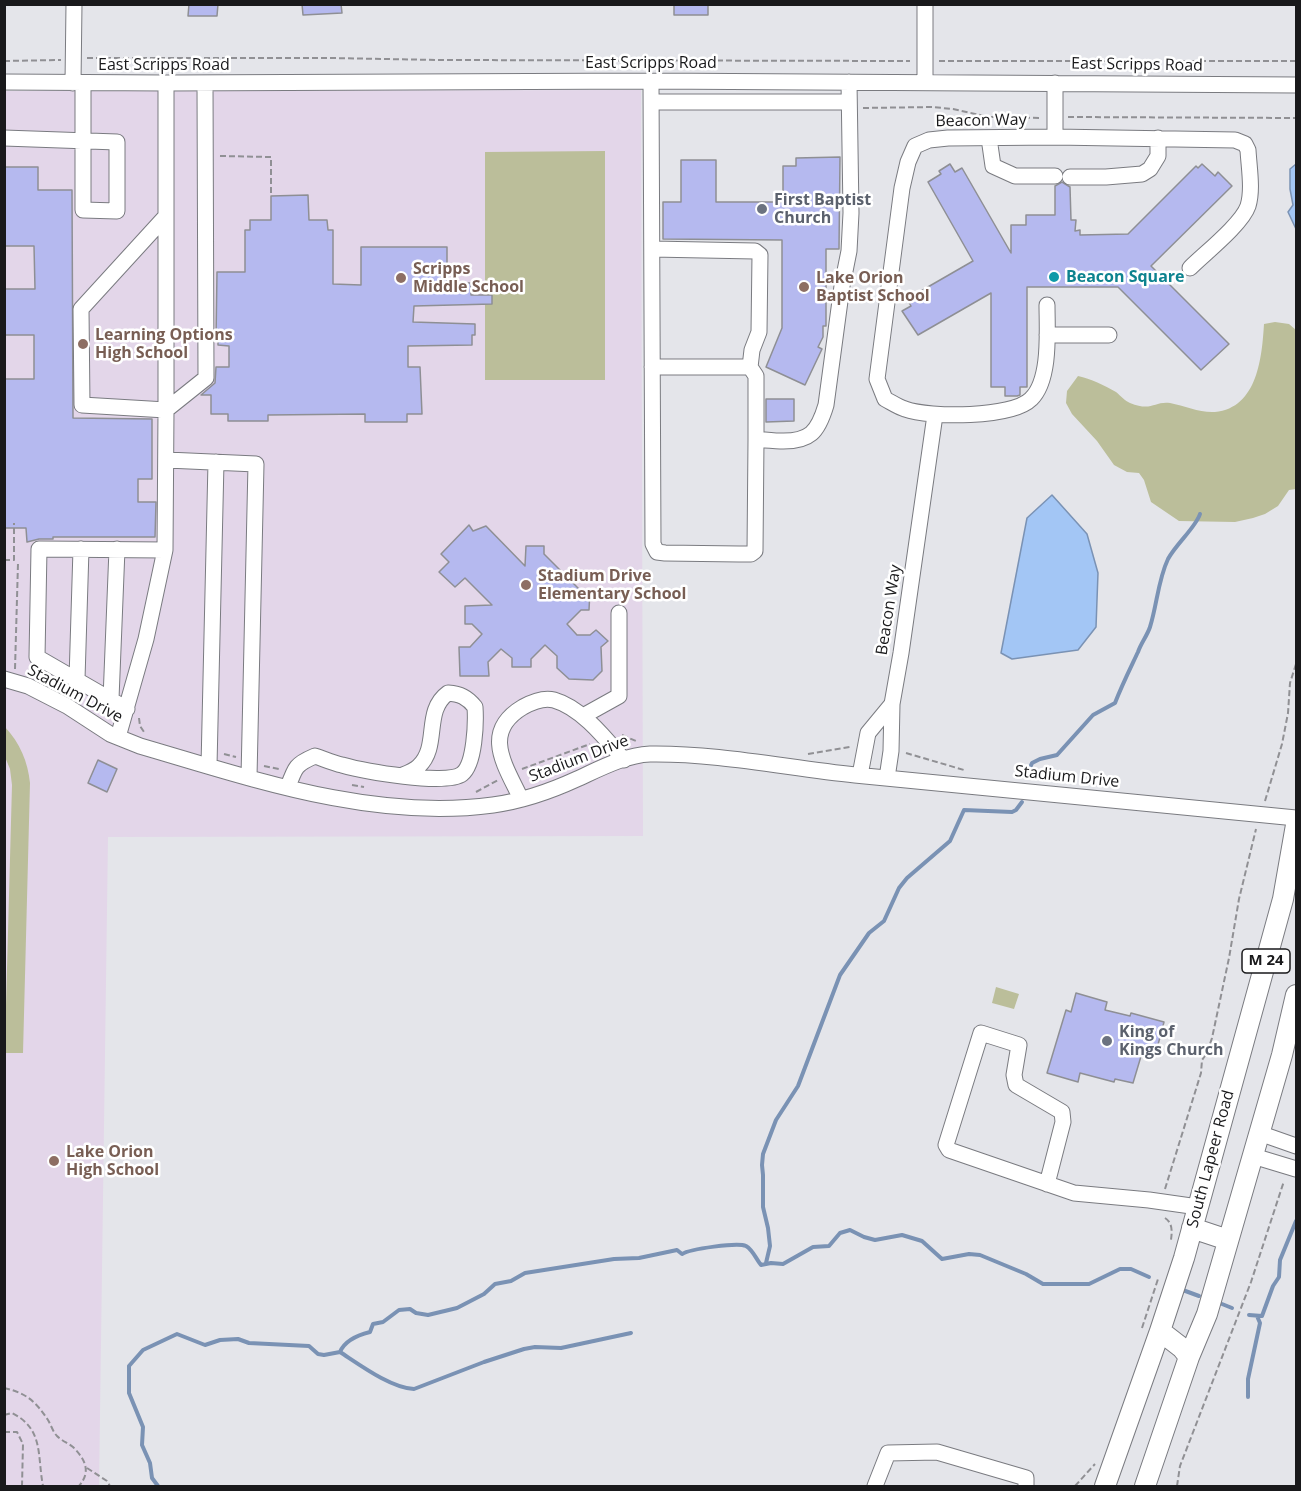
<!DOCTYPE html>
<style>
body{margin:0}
#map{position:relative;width:1301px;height:1491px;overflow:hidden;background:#e4e5ea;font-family:"Open Sans",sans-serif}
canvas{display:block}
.frame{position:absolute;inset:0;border:6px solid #19191b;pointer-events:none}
</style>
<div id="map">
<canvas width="1301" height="1491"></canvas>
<div class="frame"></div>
</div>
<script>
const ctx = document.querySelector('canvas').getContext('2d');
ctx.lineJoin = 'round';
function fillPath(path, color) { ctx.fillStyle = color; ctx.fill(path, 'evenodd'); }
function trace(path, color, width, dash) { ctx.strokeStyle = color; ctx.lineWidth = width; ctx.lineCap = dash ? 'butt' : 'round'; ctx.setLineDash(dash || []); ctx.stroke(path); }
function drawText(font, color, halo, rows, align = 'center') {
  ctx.font = font + ' "Open Sans",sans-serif'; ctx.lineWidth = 5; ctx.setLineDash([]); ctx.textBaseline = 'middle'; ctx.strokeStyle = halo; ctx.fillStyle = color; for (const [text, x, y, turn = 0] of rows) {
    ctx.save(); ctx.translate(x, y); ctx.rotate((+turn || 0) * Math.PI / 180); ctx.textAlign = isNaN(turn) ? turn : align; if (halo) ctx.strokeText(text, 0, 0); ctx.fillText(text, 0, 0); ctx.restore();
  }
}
fillPath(new Path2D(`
 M641,90L643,836L108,837L99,1486H5L4,91Z`), '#e3d6e9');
fillPath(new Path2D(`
 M605,151V380H485V152Z
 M1275,322L1289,324L1296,330V489L1289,490L1278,506L1265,514L1253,518L1235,522L1179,521L1151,502L1144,480L1139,473L1127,472L1114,465L1097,441L1072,414L1066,403L1067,391L1078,376C1091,379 1104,385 1116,392C1121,396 1125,401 1130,403C1152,412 1154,401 1170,403C1185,406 1200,413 1215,412C1258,408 1262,356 1264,324Z
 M5,727C20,743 28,762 30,783L23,1053H5V1042L12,785L10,769L5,757Z
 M996,987L1019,994L1014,1009L992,1003Z`), '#bbbe9a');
const water = new Path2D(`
 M1296,164V229L1288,212L1293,205L1290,189V169Z
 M1052,495L1087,534L1098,573L1096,627L1078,650L1012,659L1001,653L1027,518Z`);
fillPath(water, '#a3c6f5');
trace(water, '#7a92b4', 1.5);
trace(new Path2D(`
 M1027,775L1032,763L1040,759L1057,755L1093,715L1115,703C1122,685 1130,669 1138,652C1141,643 1147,636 1150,627C1157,605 1158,580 1168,559C1176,544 1196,527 1200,514
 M766,1263L770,1246L768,1228L763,1207V1175L762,1165L763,1154L776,1120L798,1086L840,975L869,933L884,921L899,888L907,878L950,841L964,810L1012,812L1016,810L1022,802
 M1180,1289L1199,1296
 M1222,1304L1232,1308
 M1249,1315L1262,1316L1273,1286L1279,1277L1280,1260L1296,1221
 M340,1352C345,1340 358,1335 370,1332L373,1324L383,1322L399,1310L410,1309L416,1313L428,1315L457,1308L484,1294L495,1284L511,1281L525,1273L614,1259L639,1258L677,1250L682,1254C690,1249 738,1242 746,1246C753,1250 756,1259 761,1265L771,1263L783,1264L813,1247L829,1246L840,1233L850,1230L864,1237L875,1240L902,1235L922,1241L942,1259L969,1254L980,1255L1026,1274L1043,1284H1089L1120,1269H1131L1149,1277
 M1248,1397V1379L1260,1323L1257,1316
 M158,1486L152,1478L150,1463L142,1445L143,1427L129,1393V1366L143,1350L177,1334L205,1345L220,1340L238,1339L249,1343L309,1346L318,1354L324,1355L340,1352C360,1365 391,1388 414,1389L484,1362L524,1349L535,1347L561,1348L631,1333`), '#7a92b4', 4);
const building = new Path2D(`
 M189,4H218L217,16H188Z
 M302,4H341L342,13L303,15Z
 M674,4H708V15H674Z
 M840,157L839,249H826V326H823V337L818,347L822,349L805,385L766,367L782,328V240L663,239V202H681V160H716V202H783V166H796V158Z
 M950,164L955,172L962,168L1011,253V225H1026V215H1055V186L1062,182L1070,187L1071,220H1076L1075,231L1080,230V235L1128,234L1196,166L1198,168L1202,164L1215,176L1218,172L1232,186L1151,266L1229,344L1201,370L1118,287H1027V387H1020V395L1017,396H1005V387H991V293L918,335L902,311L911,306L907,299L973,261L928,182L941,174L939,171Z
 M4,167H38V190H72L73,418L152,419V479H138V502H156L155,537H53V539H39L27,542L26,528H4V379H34V335H4V289H35L34,246H4Z
 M308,195L309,220H327L328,230H333V284L361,285V247H447V283H471V295H492V304L414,306L413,322L475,324V335H472V345L408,346V367H420L422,414H407V422H365V414L268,415V421H228V414H211V395H201L215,383L216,367H229V346L218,345V340L216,339L217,272H245V230H250V220H271V196Z
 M766,399H794V421L766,422Z
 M469,525L473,531L486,526L525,566L526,546H544V554L581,591L590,590L589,610H581L567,624L577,635H590L596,630L608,641L601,647L602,671L593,680L569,679L557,668V656L545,645L531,659V667H512V658L501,649L488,662L489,676H460L459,647H470L482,634L472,624H465V606L492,605L465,578L455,587L439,572L449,562L441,554Z
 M98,760L117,769L107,792L88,783Z
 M1076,993L1107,1002L1105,1010L1130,1016L1131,1013L1164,1022L1155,1056L1142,1053L1133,1083L1115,1079L1114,1082L1080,1073L1078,1082L1047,1073L1066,1010L1071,1012Z`);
fillPath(building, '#b5b9ef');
trace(building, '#8e8f94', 1.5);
const minor = new Path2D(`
 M651,81L653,544L657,552L665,553L739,554H751L755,551L756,440C764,439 772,441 780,441C810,442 818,432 826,405L842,286L849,251L851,213L849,82
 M4,82L166,83L651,81L1296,85
 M925,82V4
 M73,83L74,4
 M166,83V216L81,309L82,405L166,410V216
 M652,102H849
 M1055,137L1235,140L1245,144L1248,150C1249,168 1253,190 1248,206C1242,224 1204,254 1190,268
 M4,138L117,142V211L83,210V83
 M989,138L993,166L1015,176H1055
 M1070,177H1106L1142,174L1150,169L1158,156V138
 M652,249L755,251L760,255L759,332L752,350L750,367L756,376V440
 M1047,305C1047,330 1051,380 1031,399C1012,418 930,418 905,409C898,407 891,402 885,399L877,379L902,188L908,162L915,146L929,140L948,138L1055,137V83
 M1047,335H1109
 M652,367H750
 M167,460L256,464L249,777
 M4,679L28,686L67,706L110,734L140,746C253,779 373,821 493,805C522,801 551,791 577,779C599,769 625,755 650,754C718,753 787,768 855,775C1002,789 1149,803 1296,818
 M77,679L81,549
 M111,699L117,549
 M127,709L37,657L39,549L165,550
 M583,716L619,696V613
 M118,737L146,639L165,550L166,410L206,378L205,83
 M209,766L216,462
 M860,775L868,733L892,704
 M887,778L891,751L892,704L901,653L935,415
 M288,787C295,767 296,764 315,756C324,759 333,763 342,765C363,771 446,786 462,774C475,764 476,722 475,707C467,697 460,694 448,693C423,711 440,746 419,766C415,770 408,773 403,775
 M521,799C505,765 481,732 523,707C532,702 543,697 554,700C582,708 606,739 624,760
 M1259,1133L1296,1146
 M1253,1156L1296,1169
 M1047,1184L1063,1122L1062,1112L1016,1085L1014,1075L1019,1045L981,1033L946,1145L949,1150L1074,1193L1149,1200L1198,1207
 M875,1486L888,1453L937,1452L1026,1478V1486`);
const major = new Path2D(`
 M1192,1228L1228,1240
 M1160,1331L1182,1348L1189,1357
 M1105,1486L1160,1331L1184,1258L1283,899L1296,825
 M1145,1486L1189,1357L1207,1314L1282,1055L1296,995`);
trace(minor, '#7a7b80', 17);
trace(major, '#7a7b80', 22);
trace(new Path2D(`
 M87,58H330L439,60L910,61
 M4,61L61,60
 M939,61H1296
 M863,108L932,107L953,109L989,117L1042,118
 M1068,117L1296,118
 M220,156L271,157V196
 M4,560H14V523
 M15,669L18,563
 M139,718L140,726L144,732
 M622,735L636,741
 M906,753L964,770
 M224,754L236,757
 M808,754L850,747
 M264,766L279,769
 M522,769L590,744
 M352,785L364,787
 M476,792L498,780
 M1265,801L1282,744L1288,713L1290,683L1296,664
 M1165,1189L1201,1073L1202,1060L1207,1053L1212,1038L1229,958L1239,899L1256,829
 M1165,1218C1173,1223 1172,1232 1171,1240
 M1142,1328L1158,1279
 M4,1388C27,1393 36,1402 48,1420C51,1425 53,1432 57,1436C62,1441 68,1443 73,1447C86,1460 91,1472 79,1486
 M4,1415L12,1413C44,1429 37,1455 43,1486
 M4,1432H17L23,1444L22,1486
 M87,1468L107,1481L110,1486
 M1075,1486L1095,1464
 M1177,1486L1180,1466L1251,1282L1284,1181`), '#909094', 2, [6, 3]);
trace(minor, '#fff', 15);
trace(major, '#fff', 20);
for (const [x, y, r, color] of [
 [762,209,6,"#6b7280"],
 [1054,277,6,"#0f9aa8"],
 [401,278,6,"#8d6e63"],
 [804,287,6,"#8d6e63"],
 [83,344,6,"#8d6e63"],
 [526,585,6,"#8d6e63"],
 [1107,1041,6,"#6b7280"],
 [54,1161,6,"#8d6e63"]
]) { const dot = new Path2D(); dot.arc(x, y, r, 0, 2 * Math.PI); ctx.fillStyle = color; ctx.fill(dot); trace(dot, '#fff', 2); }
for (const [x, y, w] of [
 [1266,961,48]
]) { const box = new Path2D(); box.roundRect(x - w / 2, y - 12, w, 24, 4.5); ctx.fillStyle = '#fff'; ctx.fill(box); trace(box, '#19191b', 1.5); }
drawText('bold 15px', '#19191b', null, [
 ["M 24",1266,961]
]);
drawText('16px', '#19191b', '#fff', [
 ["East Scripps Road",651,63],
 ["East Scripps Road",164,65],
 ["East Scripps Road",1137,65,1],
 ["Beacon Way",981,121,-1],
 ["Beacon Way",889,610,-81],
 ["Stadium Drive",75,694,28],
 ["Stadium Drive",579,759,-21],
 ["Stadium Drive",1067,777,6],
 ["South Lapeer Road",1211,1159,-75]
]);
drawText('bold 16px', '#5b616d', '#fff', [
 ["First Baptist",774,200],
 ["Church",774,218],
 ["King of",1119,1032],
 ["Kings Church",1119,1050]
], 'left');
drawText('bold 16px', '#785e54', '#fff', [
 ["Scripps",413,269],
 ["Middle School",413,287],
 ["Lake Orion",816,278],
 ["Baptist School",816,296],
 ["Learning Options",95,335],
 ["High School",95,353],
 ["Stadium Drive",538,576],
 ["Elementary School",538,594],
 ["Lake Orion",66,1152],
 ["High School",66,1170]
], 'left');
drawText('bold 16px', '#0d838f', '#fff', [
 ["Beacon Square",1066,277]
], 'left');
</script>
